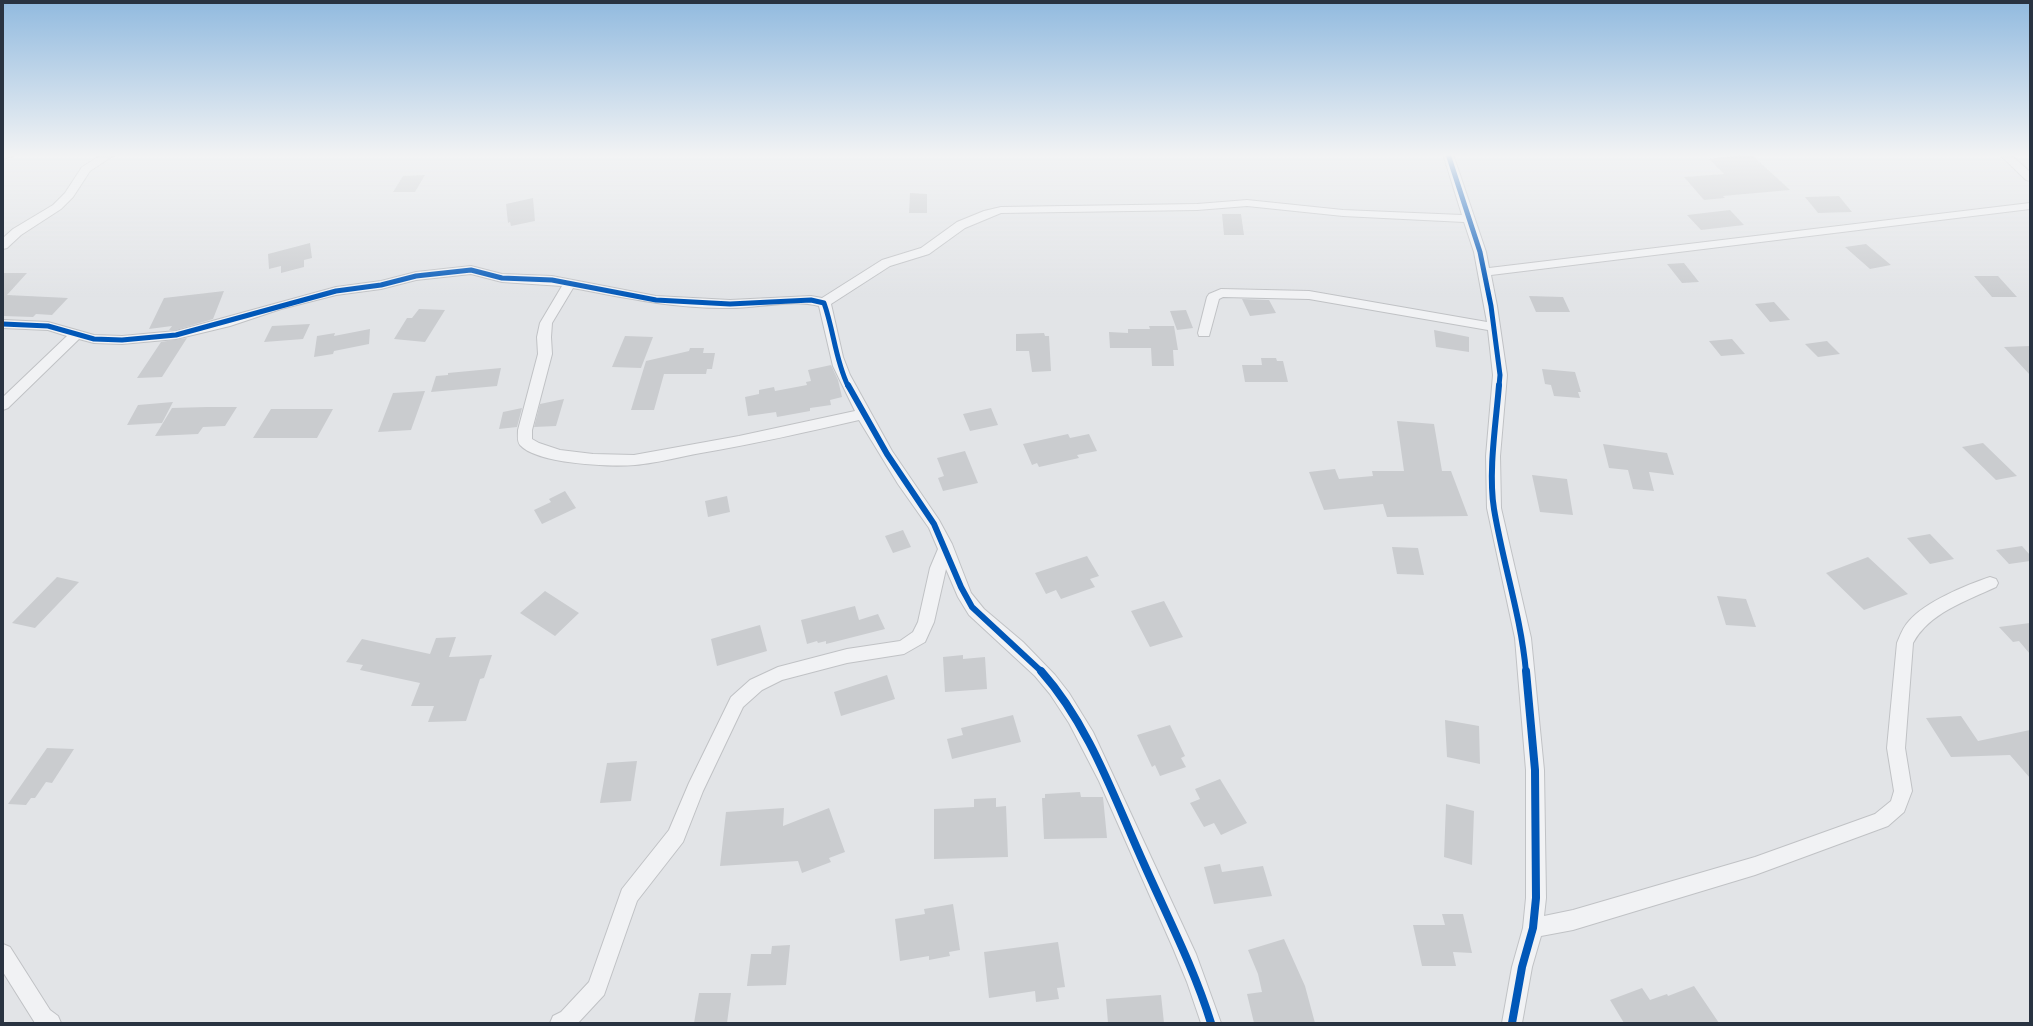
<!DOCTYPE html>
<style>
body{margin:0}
#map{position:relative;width:2033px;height:1026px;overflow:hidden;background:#e2e4e7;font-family:"Fira Sans Condensed",sans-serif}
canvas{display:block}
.frame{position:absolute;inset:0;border:4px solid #293341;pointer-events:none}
</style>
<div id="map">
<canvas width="2033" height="1026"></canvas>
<div class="frame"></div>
</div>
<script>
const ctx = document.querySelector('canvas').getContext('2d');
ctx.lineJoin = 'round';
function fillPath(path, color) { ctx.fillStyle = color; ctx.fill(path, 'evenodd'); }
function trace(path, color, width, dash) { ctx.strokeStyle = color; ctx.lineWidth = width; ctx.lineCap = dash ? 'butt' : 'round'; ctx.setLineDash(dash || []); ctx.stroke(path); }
fillPath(new Path2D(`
 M1751,154L1790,190L1723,196L1725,198L1704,200L1684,177L1724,174L1709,159Z
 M425,175L415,192H393L403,176Z
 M910,193L927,194V213H909Z
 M1839,196L1852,212L1818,213L1805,197Z
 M533,198L535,221L511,226L510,222L508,223L506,204Z
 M1730,210L1744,225L1701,230L1687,215Z
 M1222,214H1241L1244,235H1224Z
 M310,243L312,258L304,260V267L281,273V266L269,269L268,254Z
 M1866,244L1891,265L1870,269L1845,247Z
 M1684,263L1699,282L1682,283L1667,264Z
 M3,273H27L7,295L68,298L52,315L36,314L33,317L3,316Z
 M1974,276H1998L2017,297H1992Z
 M224,291L213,319L176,330H169L172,326L149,329L164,298Z
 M1529,296L1563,297L1570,312H1536Z
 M1242,299L1269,300L1276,313L1250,316Z
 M1774,302L1790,320L1770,322L1755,304Z
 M419,309L445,310L425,342L394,339L407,318H412Z
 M1186,310L1193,328L1177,330L1170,311Z
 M310,324L303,339L264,342L272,326Z
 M1149,326H1174L1178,350H1173L1174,366H1152L1151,348H1110L1109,332L1128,333V329H1150Z
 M370,329L369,344L334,351L333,354L314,357L317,336L335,333L334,336Z
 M1434,330L1469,337V352L1436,347Z
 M1044,333L1045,336H1049L1051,371L1032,372L1029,351H1016V334Z
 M625,336L653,337L641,368L612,367Z
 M187,338L162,377L137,378L161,342Z
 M1732,339L1745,354L1721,356L1709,341Z
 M1827,341L1840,354L1818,357L1805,344Z
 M2030,346V375L2004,347Z
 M690,348H704L703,353H715L712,369H707L706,374H664L654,410H631L646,361L689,351Z
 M1261,358H1276L1277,361H1283L1288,382H1245L1242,365H1262Z
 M831,365L838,380L842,397L830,400L831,405L810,408V411L777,417L776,412L748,416L745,397L759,394V390L774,387L775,391L807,385L806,382L811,381L808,370Z
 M501,368L497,386L431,392L436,376L448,375V373Z
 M1542,369L1575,372L1581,392H1578L1580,398L1554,396L1551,385L1545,384Z
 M425,391L411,430L378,432L393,393Z
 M564,399L556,426L534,427L540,404Z
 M173,402L162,423L127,425L138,405Z
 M207,407H237L225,426L203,427L198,434L155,436L172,408Z
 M522,408L517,427L499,429L503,412Z
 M991,408L998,425L970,431L963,414Z
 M271,409H333L317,438H253Z
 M1397,421L1434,424L1442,471H1451L1468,516L1387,517L1383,504L1324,510L1309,472L1335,469L1339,479L1373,476L1372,471H1404Z
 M1068,434L1070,438L1089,434L1097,451L1077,455L1079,458L1039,467L1037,463L1032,465L1023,444Z
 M1983,443L2017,476L1996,480L1962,447Z
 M1603,444L1667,453L1674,475L1649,472L1654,491L1633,489L1628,470L1609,468Z
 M965,451L978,483L943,491L938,478L944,476L937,458Z
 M1532,475L1567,479L1573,515L1540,512Z
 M565,491L576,508L542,524L534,510L551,502L549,499Z
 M727,496L730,512L708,517L705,501Z
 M903,530L911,547L893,553L885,536Z
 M1930,534L1954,559L1930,564L1907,538Z
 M2022,546L2030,555V561L2009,564L1996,550Z
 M1392,547L1418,548L1424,575L1397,574Z
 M1087,556L1099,576L1090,579L1095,587L1061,599L1056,590L1046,594L1035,573Z
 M1868,557L1908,594L1864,610L1826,573Z
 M57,577L79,582L35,628L12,623Z
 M545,591L579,613L555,636L520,613Z
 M1717,596L1746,599L1756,627L1726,625Z
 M1164,601L1183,637L1150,647L1131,611Z
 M855,606L859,620L878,614L885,629L826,644V641L818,643L817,641L807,644L801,620Z
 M2030,623V654L2019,641L2013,642L1999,627Z
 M760,625L767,651L717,666L711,639Z
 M456,637L449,657L492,655L484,678L480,679L466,721L428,722L434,706H411L420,683L360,670L363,665L346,662L362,639L430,654L436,638Z
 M963,655V659L985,657L987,689L945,692L943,657Z
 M887,675L895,699L841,716L834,692Z
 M1013,715L1021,742L952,759L947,739L963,735L961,728Z
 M1961,716L1978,741L2030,730V778L2010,755L1951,757L1926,718Z
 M1445,720L1479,726L1480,764L1447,757Z
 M1170,725L1185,756L1181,758L1186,767L1160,776L1155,765L1152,767L1137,735Z
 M47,748L74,749L52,783L46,782L35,798H31L26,805L8,804Z
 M637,761L631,801L600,803L607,763Z
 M1220,779L1247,823L1221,835L1214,823L1204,827L1190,803L1200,799L1195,789Z
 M1080,792L1081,797H1103L1107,838L1044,839L1042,798H1045V794Z
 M996,798V807L1006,806L1008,857L934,859V809L974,807V799Z
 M1446,804L1474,811L1472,865L1444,857Z
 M784,808L783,826L829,808L845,852L829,858L831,862L802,873L798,861L720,866L726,812Z
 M1220,864L1222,872L1263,866L1272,896L1214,904L1204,867Z
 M953,904L960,950L949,952L950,956L929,960V956L900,961L895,919L925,914L924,909Z
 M1442,914H1463L1472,953L1453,952L1456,966H1422L1413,925H1445Z
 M1284,939L1305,986L1315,1023H1254L1247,994L1262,992L1258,974L1248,950Z
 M1058,942L1065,987L1057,988L1059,999L1036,1002L1035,991L989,998L984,952Z
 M790,945L786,985L747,986L751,954H771L772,946Z
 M1694,986L1719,1023H1624L1610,1000L1642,988L1650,1000L1667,994L1668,996Z
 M699,993H731L727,1023H694Z
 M1161,995L1164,1023H1108L1106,999Z`), '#cacccf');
const minor = new Path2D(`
 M3,154H14L13,156L3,159Z
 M103,154H116L90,171L73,197L61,209L21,235L7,248L3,249V238L13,229L53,205L65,193L82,167Z
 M1443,154H1453L1486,252L1489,268L2030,203V209L1491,275L1497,306L1507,375L1500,456L1501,508L1531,638L1544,770L1546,898L1544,916L1573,910L1755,857L1875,814L1891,801L1894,791L1887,748L1897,643C1900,636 1903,627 1909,621C1925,602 1966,585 1990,577L1996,579L1998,583L1996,587C1966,601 1929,613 1913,643L1905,748L1912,791L1904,812L1888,826L1755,875L1573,930L1541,936L1532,967L1522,1023H1502L1512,967L1523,928L1526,898V770L1515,638L1487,508L1486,456L1493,375L1488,330L1309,299L1223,297L1219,299L1209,336H1199L1198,333L1207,297L1209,294L1221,289L1309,291L1487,322L1474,252L1464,222L1343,216L1247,206L1197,210L1001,213L965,228L929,254L890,266L831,304L843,357L850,375L892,451L939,520L952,544L971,593L984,609L1023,642L1055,675L1069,693L1093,732L1196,954L1221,1023H1201L1187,982L1173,948L1099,781L1069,723L1050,694L1035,676L969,615L958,597L946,569L934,622L925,642L904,654L847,663L782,680L762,690L743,707L703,791L683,842L637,901L604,995L578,1023H550L553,1016L561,1012L589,982L622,889L669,830L689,783L731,697L750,680L778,667L847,649L900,641L913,632L918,622L930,568L938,549L929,528L898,484L859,420C807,432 754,444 701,453C679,457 657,463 635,465C610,467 537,464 520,445C517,441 518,435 518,430L538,354L537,337L540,323L562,286L502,282L471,274L416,280L381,289L336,295L281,309L230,326L176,339L122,344L94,343L79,339L8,408L3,410V397L67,336L48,330L3,328V320L48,322L94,335L122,336L176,331L336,287L381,281L416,272L471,266L502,274L552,276L656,296L730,300L811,296L822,298L882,260L921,248L957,222L984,211L1001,207L1197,204L1247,200L1343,210L1462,215ZM573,288C625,298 677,309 730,308C759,308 791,299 819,306L833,366L855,411L739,436L634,455L593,454L560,450L539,443L532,439V430L552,354L551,337L552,323Z
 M1999,154H2010L2030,172V181L2026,180Z
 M3,944L10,947L50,1010L58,1016L61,1023H35L3,972Z`);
trace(minor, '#c0c2c5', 2);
fillPath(minor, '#f1f2f4');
trace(new Path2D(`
 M1448,154L1480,252L1491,306L1500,375L1499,386
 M3,324L48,326L94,339L122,340L176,335L336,291L381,285L416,276L471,270L502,278L552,280L656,300L730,304L811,300L824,303C834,331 835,359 848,386`), '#0057b8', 5);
trace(new Path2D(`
 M848,385L887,454L934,524L961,587L972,607L1042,672
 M1499,385C1496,423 1488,472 1494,509C1503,564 1521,616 1526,672`), '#0057b8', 6);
trace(new Path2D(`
 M1041,671C1090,726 1114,798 1144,864C1167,916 1194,968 1211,1023
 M1512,1023L1522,967L1533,928L1536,898L1535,770L1526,671`), '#0057b8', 8);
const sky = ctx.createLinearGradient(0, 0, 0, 298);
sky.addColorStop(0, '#91badf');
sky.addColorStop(0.52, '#f2f3f4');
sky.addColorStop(1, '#f2f3f400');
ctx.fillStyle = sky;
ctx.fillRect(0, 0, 2033, 298);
</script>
